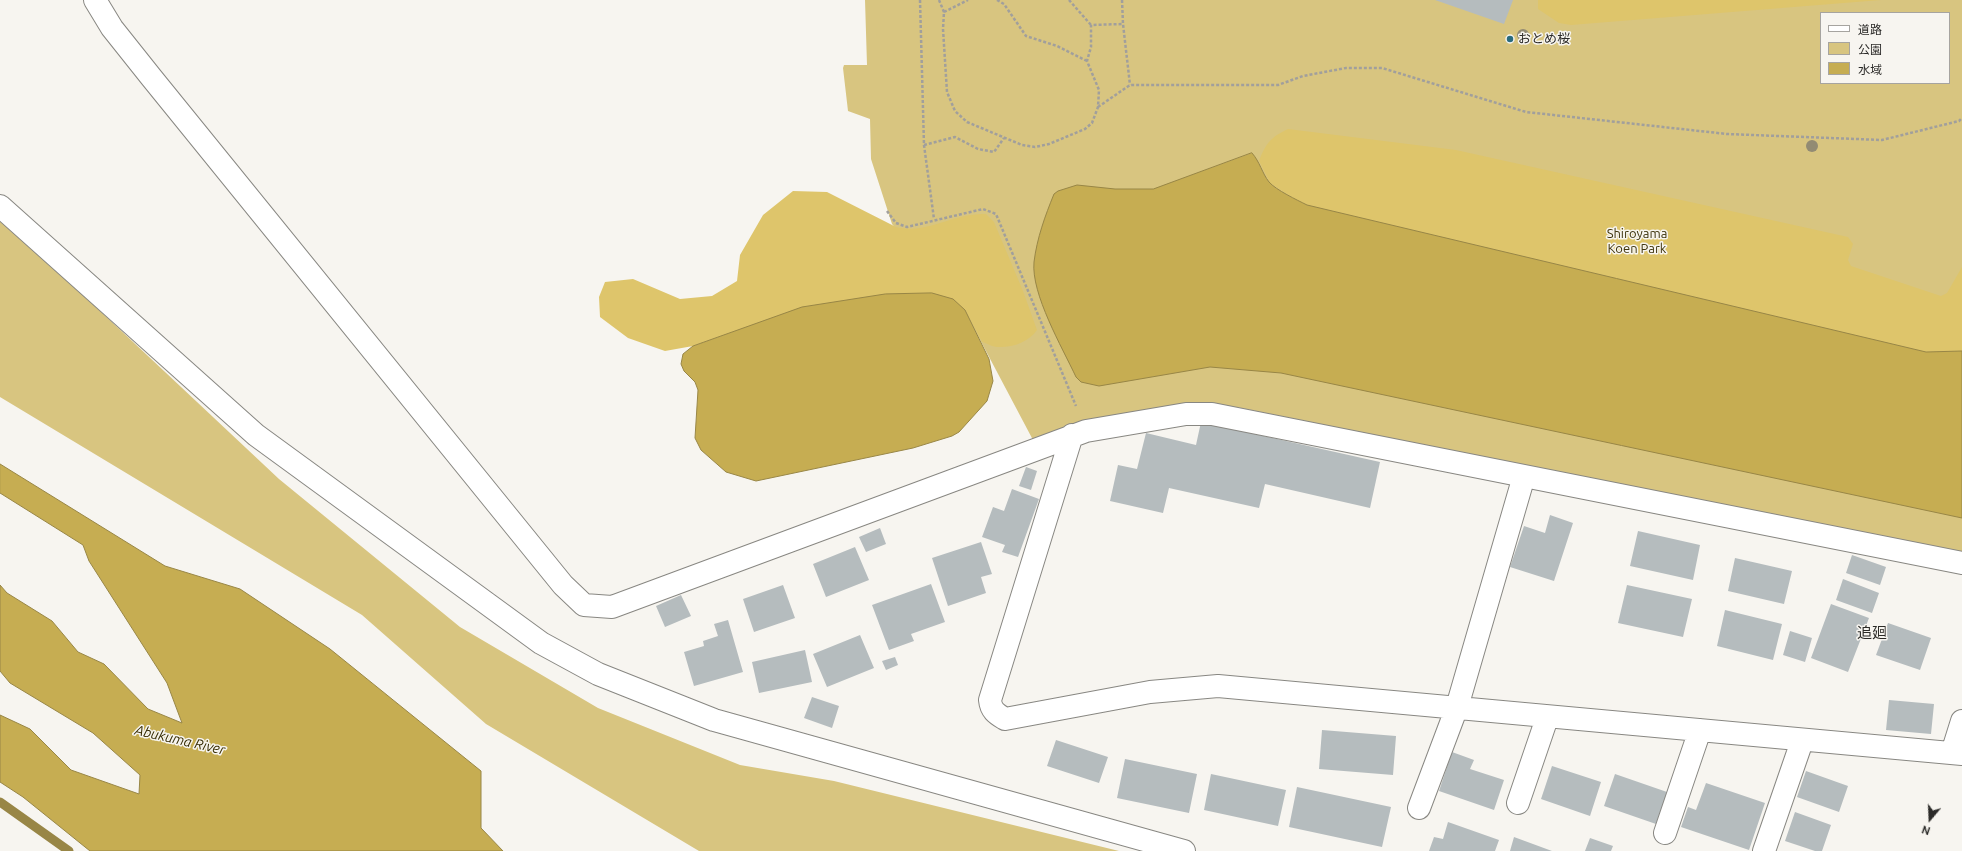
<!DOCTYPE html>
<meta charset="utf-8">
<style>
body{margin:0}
#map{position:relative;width:1962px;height:851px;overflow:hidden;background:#f7f5f0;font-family:Ubuntu,"Noto Sans JP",sans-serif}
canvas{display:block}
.legend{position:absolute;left:1820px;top:12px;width:130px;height:72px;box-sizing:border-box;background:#f7f5f0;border:1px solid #a6a4a0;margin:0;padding:5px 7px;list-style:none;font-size:12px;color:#2c2b29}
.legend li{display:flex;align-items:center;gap:8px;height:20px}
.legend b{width:20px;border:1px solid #a6a4a0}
.north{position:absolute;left:1910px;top:799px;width:40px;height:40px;-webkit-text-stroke:3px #f7f5f0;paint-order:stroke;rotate:199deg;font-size:11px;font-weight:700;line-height:16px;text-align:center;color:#2c2b29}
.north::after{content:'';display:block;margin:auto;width:14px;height:18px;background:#2c2b29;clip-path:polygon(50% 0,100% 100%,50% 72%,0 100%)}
</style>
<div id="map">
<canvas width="1962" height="851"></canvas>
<ul class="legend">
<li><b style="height:5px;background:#fff"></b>道路</li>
<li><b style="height:11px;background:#d8c580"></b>公園</li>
<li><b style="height:11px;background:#c6ad52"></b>水域</li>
</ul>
<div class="north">N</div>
</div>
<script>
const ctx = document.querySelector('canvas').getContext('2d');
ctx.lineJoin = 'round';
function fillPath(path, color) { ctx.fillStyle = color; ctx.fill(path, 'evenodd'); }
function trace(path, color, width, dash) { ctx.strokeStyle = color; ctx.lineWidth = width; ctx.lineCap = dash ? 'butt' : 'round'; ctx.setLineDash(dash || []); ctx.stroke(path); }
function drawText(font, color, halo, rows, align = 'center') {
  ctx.font = font + ' Ubuntu,"Noto Sans JP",sans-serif'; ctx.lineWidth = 3; ctx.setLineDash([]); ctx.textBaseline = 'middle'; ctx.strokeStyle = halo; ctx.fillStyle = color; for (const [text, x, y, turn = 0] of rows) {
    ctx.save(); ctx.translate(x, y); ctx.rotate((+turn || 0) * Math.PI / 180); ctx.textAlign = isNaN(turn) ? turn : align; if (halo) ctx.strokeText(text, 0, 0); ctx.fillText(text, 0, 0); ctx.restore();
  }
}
fillPath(new Path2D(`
 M865,0H1962V554L1236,407L1184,403L1075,425L1033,440L969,319L892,224L871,159L870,119L848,111L843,68L844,65H867ZM1821,13H1949V83H1821Z
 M0,217L279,479L460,627L598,708L740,765L834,781L1119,851H699L486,724L362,615L0,397Z`), '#d8c580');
fillPath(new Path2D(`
 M1538,0H1881L1571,25L1559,23L1538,9Z
 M1288,129L1456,150L1848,237L1853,244L1848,260L1851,266L1941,296L1947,293L1962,267V351L1926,352L1307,205L1296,200L1270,183L1259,161C1266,143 1271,137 1288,129Z
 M793,191L827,192L896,227C924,235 956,212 986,214L994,222L1023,291L1037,330C1029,342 1012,348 997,347C992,347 987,343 982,342L965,310L731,333L693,346L665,351L628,338L600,317L599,297L605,282L633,279L680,299L712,296L737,281L740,255L763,215Z`), '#dec56b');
const water = new Path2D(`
 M1252,153C1260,162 1262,173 1269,182C1276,190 1297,200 1307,205L1926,352L1962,351V518L1281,373L1210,367L1099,386L1081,382L1076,377C1062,347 1031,294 1034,262C1037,238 1045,216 1054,194L1058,191L1077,185L1115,189H1153Z
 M932,293L953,299L965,310L989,359L993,381L987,401L959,432L952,436L913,448L756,481L726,472L701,450L695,438L698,390L695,382L684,371L681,364L683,354L693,346L802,307L885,294Z
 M0,464L165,566L240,589L330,649L481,771V828L503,851H90L23,797L0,782V715L30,729L71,770L139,794L140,775L93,733L10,683L0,671V585L7,593L52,621L78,652L104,664L148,709L182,723L167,683L89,561L83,545L0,493Z`);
fillPath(water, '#c6ad52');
trace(water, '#988646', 1);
trace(new Path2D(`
 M0,802L69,851`), '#988646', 9);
fillPath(new Path2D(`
 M1435,0H1513L1504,24Z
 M1201,422L1380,462L1370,508L1265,484L1259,508L1169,488L1163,513L1110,501L1118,465L1137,469L1146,433L1196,445Z
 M1026,467L1037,471L1031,490L1019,486Z
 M1012,489L1039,499L1018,557L1002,552L1005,545L982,537L993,507L1004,511Z
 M1550,515L1573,523L1554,581L1510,567L1524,526L1545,533Z
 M880,528L886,544L866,552L859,537Z
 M1638,531L1700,545L1693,580L1630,566Z
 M981,542L992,574L981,577L986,593L948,606L932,558Z
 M855,547L869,580L826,597L813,564Z
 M1852,555L1886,567L1880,585L1846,573Z
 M1735,558L1792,571L1784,604L1728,591Z
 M1843,579L1879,593L1872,613L1836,600Z
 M931,584L945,622L911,634L914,641L889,650L872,605Z
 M783,585L795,618L754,632L743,599Z
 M1627,585L1692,599L1683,637L1618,623Z
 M681,595L691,616L665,627L656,606Z
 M1831,604L1869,618L1848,672L1811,658Z
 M1725,610L1782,624L1773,660L1717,646Z
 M728,620L743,672L694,686L684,652L704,646L703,641L718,636L714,624Z
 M1888,623L1931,638L1920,670L1876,655Z
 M1790,631L1812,638L1805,662L1783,655Z
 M860,635L874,668L827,687L813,654Z
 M805,650L812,682L759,693L752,662Z
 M895,657L898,665L886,670L882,661Z
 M812,697L839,706L832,728L804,718Z
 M1889,700L1934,704L1931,734L1886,730Z
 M1322,730L1396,736L1393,775L1319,769Z
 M1056,740L1108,757L1099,783L1047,766Z
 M1452,752L1474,760L1470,769L1504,780L1494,810L1439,791Z
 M1125,759L1197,774L1189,813L1117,798Z
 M1552,766L1601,782L1590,816L1541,799Z
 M1806,771L1848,786L1839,812L1797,797Z
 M1211,774L1286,790L1278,826L1204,810Z
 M1615,774L1667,792L1656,824L1604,806Z
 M1706,783L1765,803L1749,850L1681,827L1688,807L1696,810Z
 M1297,787L1391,807L1382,847L1289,827Z
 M1795,812L1831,825L1822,851H1815L1785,841Z
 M1448,822L1499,840L1495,851H1429L1434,837L1443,839Z
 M1514,837L1552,851H1510Z
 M1590,838L1613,846L1611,851H1585Z`), '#b5bcbe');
const minor = new Path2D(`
 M95,0L112,28L151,77L563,585L584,605L612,607L1086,431L1186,414H1212L1962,563
 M0,206L256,435L541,643L598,674L714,720L1184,851
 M1072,435L990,700C991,711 997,714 1005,719L1150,692L1218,686L1962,754
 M1952,753L1962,721
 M1518,803L1547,718
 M1419,808L1457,707L1524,476
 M1665,833L1700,730
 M1764,851L1802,741`);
trace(minor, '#888782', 24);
trace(new Path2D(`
 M920,0L924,145L934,219
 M939,0L944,12L943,29L947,92L955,111L967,122L1022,145L1035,147L1049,144L1085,129L1092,123L1098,107L1099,90L1087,61L1091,47V25L1123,24
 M997,0L1004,4L1026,36L1057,46L1087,61
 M1069,0L1091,25
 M1122,0L1123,24L1130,85
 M944,12L968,0
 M1098,107L1130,85H1278L1303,76L1346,68H1382L1526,112L1727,134L1882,140L1959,121L1962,118
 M924,145L955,137L978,149L994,152L1004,138
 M887,211L896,223L907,227L983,209L996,214L1076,406`), '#a19f9c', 2.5, [3, 2]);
trace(minor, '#fff', 22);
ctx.fillStyle = '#928b73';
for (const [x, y] of [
 [1523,35],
 [1812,146]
]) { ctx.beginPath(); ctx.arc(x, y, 6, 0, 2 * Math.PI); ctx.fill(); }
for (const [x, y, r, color] of [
 [1510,39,4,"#296b7d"]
]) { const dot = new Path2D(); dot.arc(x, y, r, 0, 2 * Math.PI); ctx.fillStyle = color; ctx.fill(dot); trace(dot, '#f7f5f0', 1.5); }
drawText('13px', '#2c2b29', '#f7f5f0', [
 ["おとめ桜",1518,39]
], 'left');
drawText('13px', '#3f350d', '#f7f5f0', [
 ["Shiroyama",1637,234],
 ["Koen Park",1637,249]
]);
drawText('italic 14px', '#372d04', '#f7f5f0', [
 ["Abukuma River",180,740,13]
]);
drawText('15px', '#2c2b27', '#f7f5f0', [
 ["追廻",1872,633]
]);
</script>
